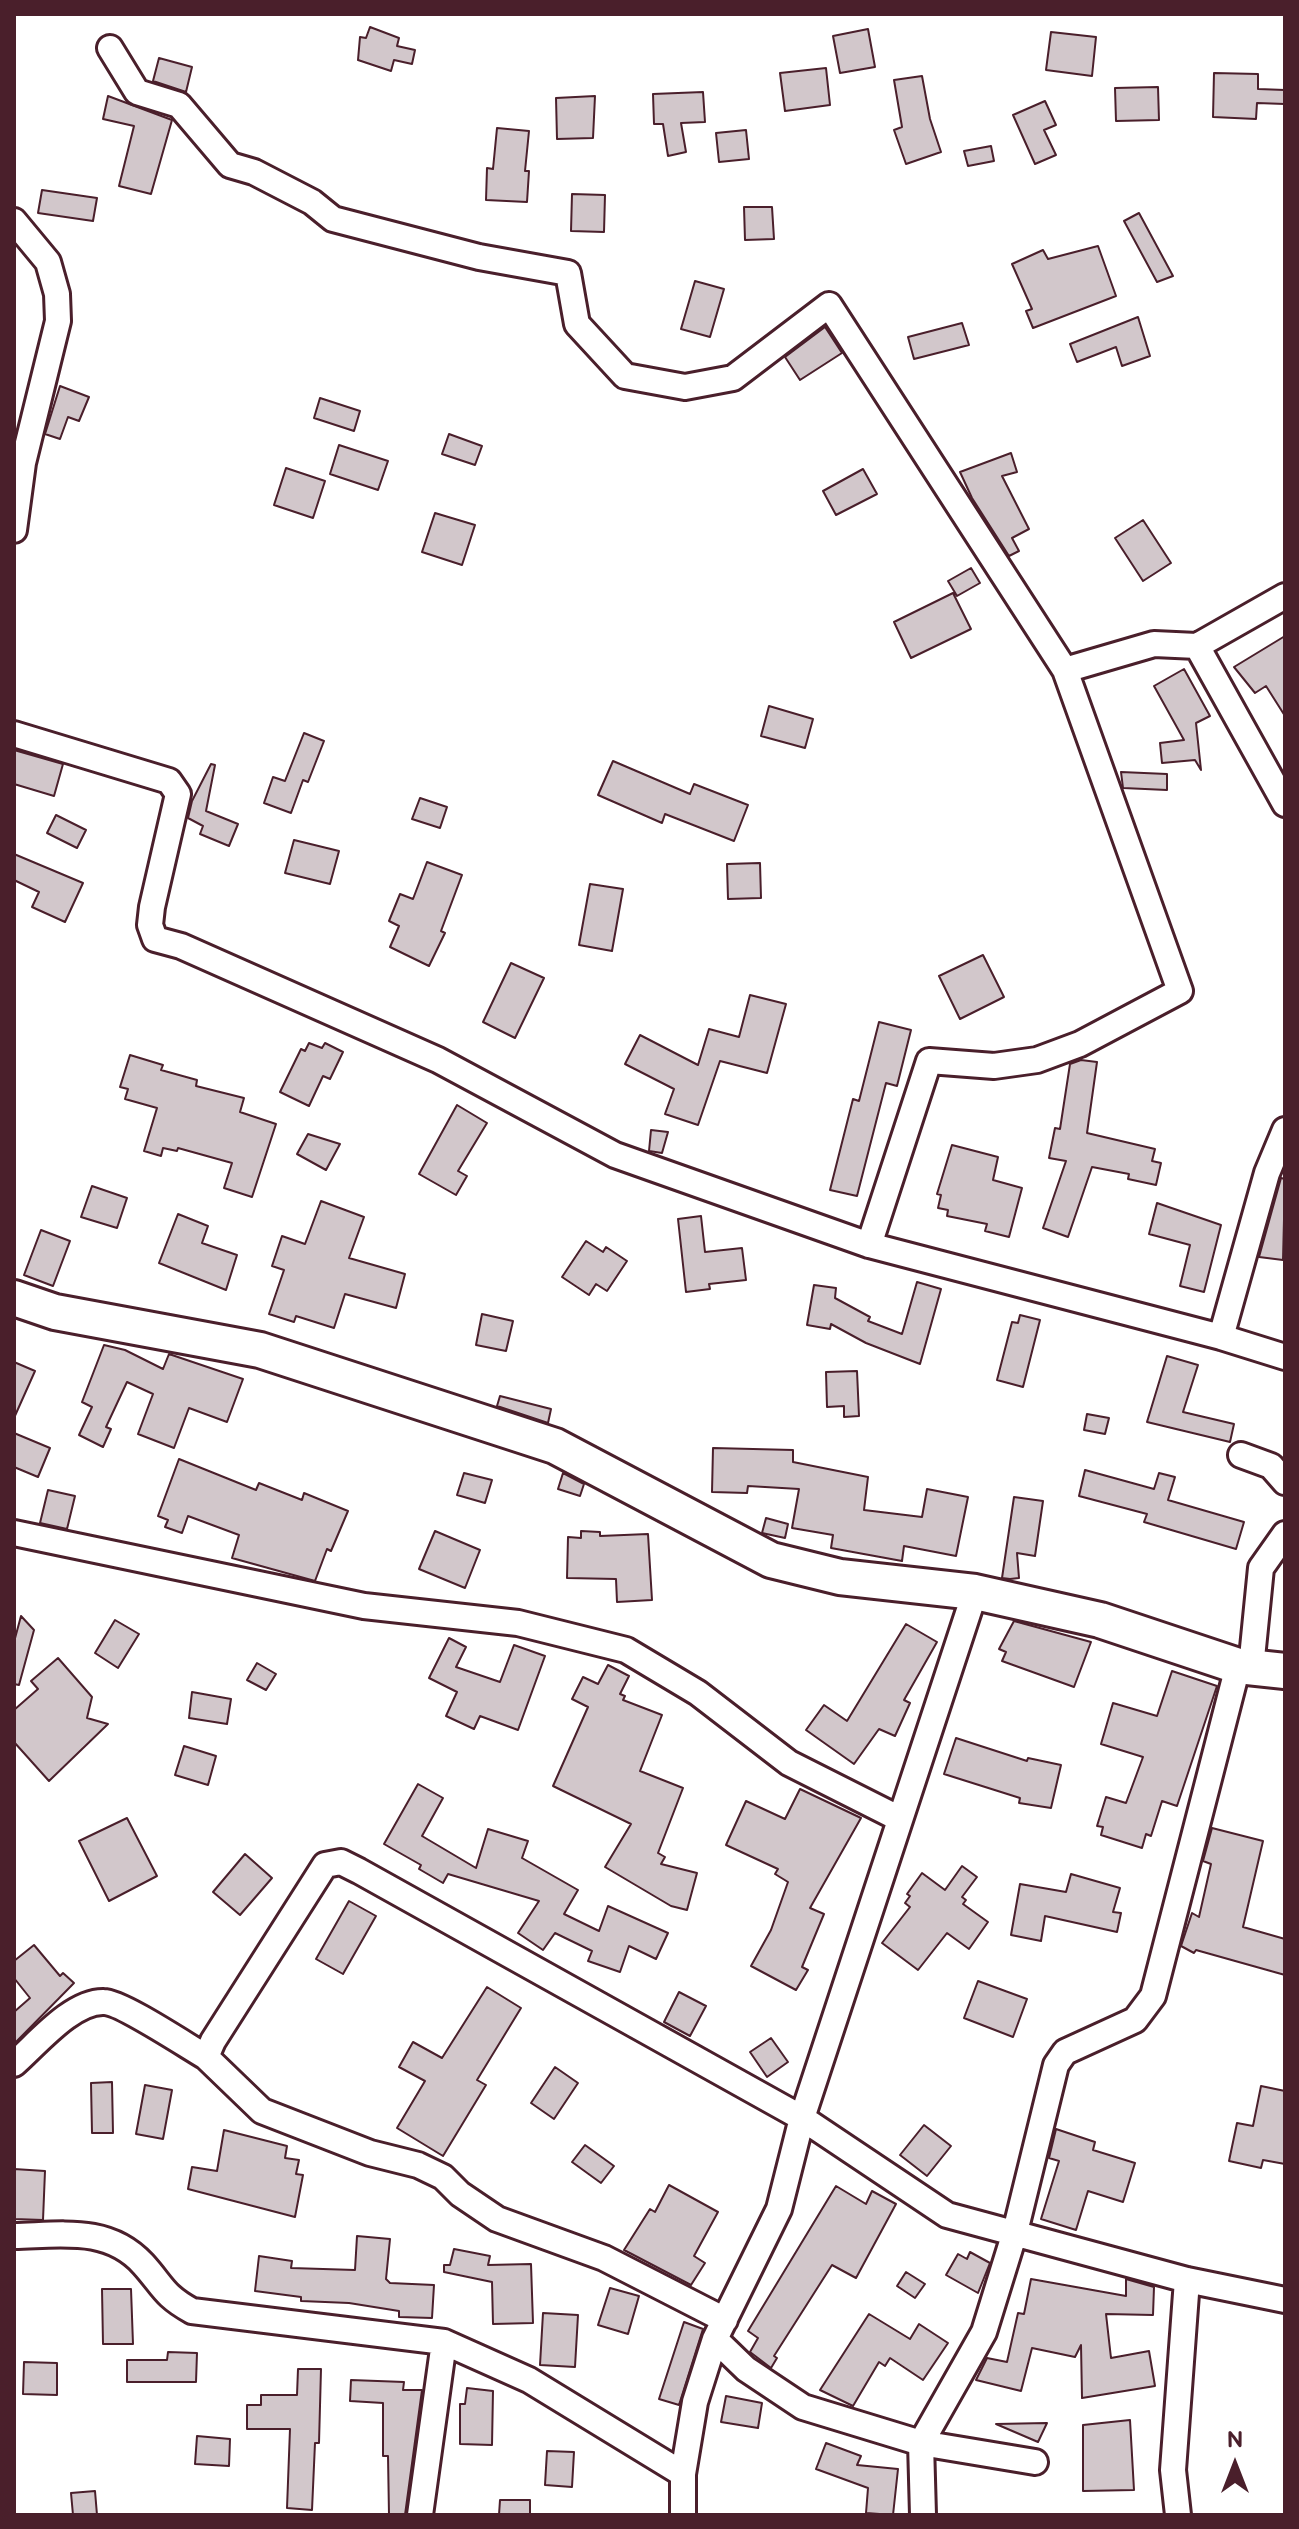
<!DOCTYPE html>
<style>
body{margin:0}
#map{position:relative;width:1299px;height:2529px;overflow:hidden;background:#fff;font-family:"Balsamiq Sans",sans-serif}
canvas{display:block}
.frame{position:absolute;inset:0;border:16px solid #4a1f2b;pointer-events:none}
.north{position:absolute;left:1195px;top:2425px;width:80px;height:80px;-webkit-text-stroke:6px #fff;paint-order:stroke;rotate:0deg;font-size:22px;font-weight:700;line-height:32px;text-align:center;color:#4a1f2b}
.north::after{content:'';display:block;margin:auto;width:28px;height:36px;background:#4a1f2b;clip-path:polygon(50% 0,100% 100%,50% 72%,0 100%)}
</style>
<div id="map">
<canvas width="1299" height="2529"></canvas>
<div class="frame"></div>
<div class="north">N</div>
</div>
<script>
const ctx = document.querySelector('canvas').getContext('2d');
ctx.lineJoin = 'round';
function fillPath(path, color) { ctx.fillStyle = color; ctx.fill(path, 'evenodd'); }
function trace(path, color, width, dash) { ctx.strokeStyle = color; ctx.lineWidth = width; ctx.lineCap = dash ? 'butt' : 'round'; ctx.setLineDash(dash || []); ctx.stroke(path); }
const building = new Path2D(`
 M370,27L399,38L397,46L415,50L412,64L394,60L391,71L358,60L360,37L366,38Z
 M868,29L875,67L840,73L833,36Z
 M1051,32L1096,37L1092,76L1046,70Z
 M159,58L192,67L186,92L153,81Z
 M826,68L830,105L785,111L780,73Z
 M1214,73L1258,74V89L1285,90V104L1257,103L1256,119L1213,117Z
 M922,76L930,119L941,152L906,164L894,130L902,127L894,80Z
 M1158,87L1159,120L1116,121L1115,88Z
 M703,92L705,122L681,123L686,152L668,156L663,124H654L653,94Z
 M108,96L172,120L151,194L119,186L134,126L103,119Z
 M595,96L593,138L557,139L556,98Z
 M1045,101L1056,125L1044,130L1056,155L1035,164L1013,115Z
 M497,128L529,131L525,171H529L527,202L486,200L487,168L493,169Z
 M746,130L749,159L719,162L716,133Z
 M991,146L994,161L968,166L964,151Z
 M42,190L97,198L93,221L38,213Z
 M572,194L605,195L604,232L571,231Z
 M744,207H772L774,239L745,240Z
 M1139,213L1173,276L1157,282L1124,221Z
 M1098,246L1116,296L1033,328L1026,311L1032,309L1012,264L1043,250L1048,259Z
 M695,281L724,289L710,337L681,329Z
 M1138,317L1150,356L1122,366L1116,347L1077,362L1070,344Z
 M962,323L969,345L914,359L908,337Z
 M825,327L842,353L800,380L785,357Z
 M60,386L89,397L79,421L68,417L60,439L45,434Z
 M320,398L360,411L354,431L314,418Z
 M449,434L482,446L475,465L442,454Z
 M339,445L388,461L378,490L330,474Z
 M1011,453L1017,472L1002,476L1029,529L1012,538L1019,551L1009,556L972,498L960,472Z
 M286,468L325,481L313,518L274,505Z
 M863,469L877,494L836,515L823,491Z
 M435,513L475,525L462,565L422,552Z
 M1143,520L1171,563L1143,581L1115,538Z
 M971,568L980,583L957,596L948,581Z
 M953,593L971,629L911,658L894,622Z
 M1285,636V716L1266,686L1255,693L1234,667Z
 M1184,669L1210,716L1196,723L1201,770L1195,760L1162,763L1160,743L1184,740L1154,686Z
 M769,706L813,719L805,748L761,736Z
 M304,733L324,741L308,782L303,780L291,813L264,803L273,777L285,781Z
 M14,750L63,764L54,796L14,784Z
 M613,761L690,794L694,784L748,805L734,841L665,814L662,823L598,795Z
 M211,764L215,765L206,811L238,824L229,846L200,834L203,826L188,818L192,801Z
 M1121,772L1167,774V790L1123,788Z
 M420,798L447,807L440,828L412,819Z
 M56,815L86,830L77,848L47,833Z
 M294,840L339,851L330,884L285,873Z
 M14,854L83,883L65,922L32,907L39,892L14,880Z
 M427,862L462,875L441,931L445,933L429,966L390,947L399,926L389,921L400,894L413,899Z
 M760,863L761,898L728,899L727,864Z
 M590,884L623,889L612,951L579,945Z
 M983,955L1004,997L960,1019L939,976Z
 M511,963L544,978L515,1038L483,1022Z
 M750,995L786,1004L767,1073L720,1061L698,1125L665,1114L674,1089L625,1064L640,1035L698,1065L709,1029L739,1037Z
 M879,1022L911,1030L897,1086L886,1083L857,1196L830,1190L853,1099L859,1101Z
 M309,1043L322,1048L325,1043L343,1052L330,1079L323,1076L309,1106L280,1092L301,1049L305,1051Z
 M130,1055L163,1065L161,1070L197,1080L196,1086L244,1098L240,1112L276,1124L252,1197L224,1188L232,1163L178,1148L177,1151L163,1148L161,1156L144,1151L157,1108L125,1099L128,1089L120,1087Z
 M1081,1060L1097,1062L1087,1133L1155,1149L1152,1161L1161,1163L1156,1185L1128,1179L1129,1174L1092,1167L1068,1237L1043,1228L1066,1161L1049,1158L1055,1128L1060,1129L1070,1064Z
 M457,1105L487,1123L458,1171L467,1176L456,1195L419,1174Z
 M651,1130L668,1132L662,1153L649,1151Z
 M308,1134L340,1144L326,1170L297,1154Z
 M952,1145L998,1157L993,1180L1022,1188L1009,1237L985,1231L987,1224L947,1216L948,1210L938,1208L941,1195L937,1194Z
 M1281,1178L1285,1179L1283,1260L1259,1257Z
 M92,1186L127,1198L117,1228L81,1217Z
 M321,1201L364,1217L349,1258L405,1274L396,1308L345,1294L334,1328L296,1316L294,1322L269,1314L284,1270L272,1266L282,1236L305,1244Z
 M1157,1203L1221,1225L1204,1292L1180,1286L1190,1245L1149,1234Z
 M178,1214L208,1226L202,1243L237,1255L226,1290L159,1263Z
 M701,1216L705,1252L742,1248L746,1280L709,1284L710,1289L686,1292L678,1219Z
 M41,1230L70,1241L53,1286L24,1275Z
 M586,1241L603,1252L606,1247L627,1261L607,1291L596,1284L589,1295L562,1277Z
 M917,1282L941,1289L920,1364L866,1343L831,1324L830,1329L807,1325L814,1285L836,1288L835,1298L870,1317L868,1321L902,1334Z
 M482,1314L513,1321L506,1351L476,1345Z
 M1020,1315L1040,1320L1023,1387L997,1380L1012,1322L1018,1323Z
 M104,1345L125,1350L163,1369L169,1354L243,1379L227,1422L189,1408L174,1448L138,1434L153,1394L127,1382L106,1427L111,1429L103,1447L79,1435L92,1407L82,1402Z
 M1167,1356L1198,1365L1183,1412L1234,1424L1230,1442L1147,1422Z
 M14,1362L35,1371L14,1418Z
 M857,1371L859,1416L844,1417V1406L827,1407L826,1372Z
 M500,1396L551,1409L548,1423L497,1406Z
 M1087,1414L1109,1418L1105,1434L1084,1430Z
 M14,1433L50,1448L38,1477L14,1467Z
 M713,1448L793,1450V1462L868,1477L864,1510L922,1517L927,1489L968,1497L956,1556L904,1546L902,1561L831,1548L833,1535L792,1528L799,1489L748,1486L747,1493L712,1492Z
 M179,1459L256,1490L259,1483L302,1500L304,1493L348,1511L331,1551L327,1549L315,1581L232,1558L239,1535L188,1516L182,1533L165,1527L168,1520L158,1516Z
 M1085,1470L1154,1489L1159,1473L1175,1477L1168,1500L1244,1522L1236,1549L1144,1522L1147,1514L1079,1496Z
 M464,1473L492,1480L485,1503L457,1495Z
 M563,1473L584,1484L580,1496L558,1489Z
 M48,1490L75,1496L67,1529L40,1523Z
 M1014,1497L1043,1501L1035,1556L1017,1553L1019,1578L1010,1579L1002,1578Z
 M766,1518L788,1524L785,1538L762,1533Z
 M435,1531L480,1550L465,1588L419,1569Z
 M581,1531L600,1532V1536L648,1534L652,1600L617,1602L616,1579L567,1578L568,1537L581,1538Z
 M21,1616L34,1630L19,1685L14,1684V1642Z
 M115,1620L139,1634L118,1668L95,1653Z
 M1014,1621L1091,1642L1074,1687L1002,1661L1006,1652L999,1649Z
 M906,1624L937,1642L904,1700L910,1703L895,1736L879,1729L854,1764L806,1730L824,1705L847,1721Z
 M449,1638L466,1647L456,1667L500,1682L514,1645L545,1656L518,1730L480,1716L474,1729L446,1716L457,1692L429,1678Z
 M58,1658L92,1697L87,1718L108,1724L49,1781L14,1742V1710L38,1689L31,1681Z
 M257,1663L276,1674L266,1690L247,1680Z
 M608,1665L629,1676L620,1694L625,1696L623,1700L662,1715L640,1771L683,1788L658,1853L665,1857L661,1864L697,1873L687,1910L671,1906L605,1867L631,1824L553,1786L588,1707L572,1699L583,1677L598,1684Z
 M1172,1671L1217,1686L1177,1806L1162,1801L1151,1836L1146,1834L1142,1848L1101,1835L1103,1827L1097,1826L1106,1797L1126,1803L1143,1757L1101,1744L1113,1703L1157,1716Z
 M192,1692L231,1699L227,1724L189,1718Z
 M956,1738L1027,1761L1028,1758L1061,1765L1051,1808L1019,1803L1020,1798L944,1774Z
 M184,1746L216,1756L208,1785L175,1775Z
 M418,1784L443,1798L422,1836L476,1868L488,1829L528,1841L522,1858L578,1890L564,1914L599,1931L608,1906L668,1933L656,1959L629,1946L620,1972L588,1961L592,1951L555,1933L543,1950L518,1933L539,1901L448,1874L443,1883L419,1869L421,1865L384,1844Z
 M800,1789L861,1818L810,1908L824,1914L802,1967L808,1970L796,1990L751,1966L771,1930L788,1882L775,1874L778,1869L726,1845L746,1801L785,1819Z
 M127,1818L157,1876L109,1901L79,1841Z
 M1212,1828L1263,1841L1243,1927L1285,1939V1975L1196,1950L1194,1953L1181,1946L1192,1913L1199,1917L1211,1864L1203,1861Z
 M245,1854L272,1878L240,1915L213,1892Z
 M962,1866L977,1877L962,1897L966,1900L963,1904L988,1922L969,1949L947,1933L918,1970L882,1943L910,1907L905,1903L910,1896L907,1894L922,1873L945,1890Z
 M1071,1874L1120,1888L1113,1912L1121,1913L1117,1932L1045,1916L1041,1941L1011,1935L1020,1884L1066,1892Z
 M349,1901L376,1916L343,1974L316,1959Z
 M34,1945L60,1976L63,1973L74,1983L14,2044V2012L30,1998L14,1978V1961Z
 M978,1981L1027,1999L1013,2037L964,2018Z
 M487,1987L521,2008L477,2080L486,2085L443,2156L397,2128L425,2081L399,2067L413,2042L442,2058Z
 M679,1992L706,2006L690,2036L664,2022Z
 M771,2038L788,2062L767,2077L750,2052Z
 M555,2067L578,2083L554,2119L531,2103Z
 M112,2082L113,2133H92L91,2083Z
 M145,2085L172,2090L163,2139L136,2134Z
 M1261,2086L1285,2091V2164L1263,2160L1261,2168L1229,2161L1237,2123L1253,2126Z
 M924,2125L951,2146L927,2176L900,2155Z
 M1056,2129L1095,2142L1093,2150L1135,2163L1123,2202L1088,2191L1076,2230L1041,2219L1059,2161L1049,2158Z
 M224,2130L287,2146L285,2158L299,2160L296,2174L303,2175L295,2217L188,2189L192,2167L217,2171Z
 M585,2145L614,2166L601,2183L572,2162Z
 M14,2169L45,2171L43,2220L14,2219Z
 M669,2185L718,2212L694,2256L705,2263L691,2285L624,2250L650,2209L655,2212Z
 M836,2186L866,2204L872,2191L896,2204L856,2278L832,2265L774,2356L777,2358L771,2368L750,2352L758,2338L748,2331Z
 M357,2236L390,2239L386,2279L390,2283L434,2285L432,2318L399,2317V2311L349,2303L301,2301V2297L255,2291L259,2256L292,2261L291,2268L355,2270Z
 M454,2249L490,2256L488,2265L531,2264L533,2323L493,2324L492,2282L444,2272V2265H450Z
 M970,2252L990,2263L978,2293L946,2275L958,2254L967,2259Z
 M906,2272L925,2284L915,2298L897,2286Z
 M1031,2279L1126,2296V2279L1154,2287L1153,2315L1106,2314L1111,2358L1149,2351L1155,2386L1082,2398L1081,2345L1075,2357L1032,2348L1021,2391L976,2380L987,2358L1007,2362L1018,2313L1024,2314Z
 M610,2288L639,2296L628,2334L598,2325Z
 M102,2289H131L133,2344H103Z
 M543,2313L578,2315L575,2367L540,2365Z
 M869,2314L910,2339L919,2324L948,2343L923,2380L890,2358L885,2366L879,2362L853,2406L820,2390Z
 M684,2322L703,2329L679,2405L659,2399Z
 M168,2352L197,2353L196,2382H127V2360H167Z
 M24,2362L57,2363V2395L23,2394Z
 M298,2369H321L319,2443H315L312,2510L287,2508L290,2429H247V2405H261V2395H297Z
 M351,2380L404,2382L403,2390H422L405,2515H389L388,2456H383V2403L350,2401Z
 M467,2388L493,2391L492,2445L460,2444V2404H465Z
 M726,2396L762,2403L758,2428L721,2422Z
 M1130,2420L1134,2490L1083,2491V2425Z
 M1047,2423L1038,2442L996,2424Z
 M197,2436L230,2439L229,2466L195,2464Z
 M826,2443L861,2456L857,2465L898,2469L893,2515L866,2513L868,2488L816,2469Z
 M547,2451L574,2452L572,2487L545,2485Z
 M95,2491L97,2515H73L71,2493Z
 M500,2500H530V2515H499Z`);
fillPath(building, '#d2c7cb');
trace(building, '#4a1f2b', 2);
const street = new Path2D(`
 M110,48L137,92L179,105L230,165L254,172L312,202L333,219L479,257L568,273L577,324L625,376L685,387L733,378L829,305L1065,670L1180,991L1080,1044L1037,1060L994,1066L929,1061L869,1245
 M14,221L48,262L57,294L58,321L23,463L14,530
 M1197,646L1285,804
 M1065,670L1154,644L1197,646L1285,596
 M14,734L169,781L178,794L152,907L150,925L155,939L181,946L438,1060L615,1155L869,1245L1221,1337L1285,1357
 M1221,1337L1267,1173L1285,1130
 M1241,1455L1271,1466L1285,1482
 M14,1533L364,1606L518,1623L626,1650L698,1693L789,1763L900,1819
 M1251,1668L1261,1568L1285,1534
 M14,2064C37,2044 72,2001 104,2002C121,2002 187,2046 206,2057
 M14,2236C62,2235 108,2226 143,2264C163,2286 163,2295 192,2311L444,2342L529,2380L683,2474
 M725,2320L604,2258L497,2219L460,2194L443,2177L418,2165L370,2153L262,2111L206,2057L213,2041L325,1865L341,1862L359,1871L802,2118L947,2215L1187,2280L1285,2300
 M715,2339L746,2369L803,2407L921,2443L1035,2462
 M420,2515L444,2342
 M683,2515V2474L695,2402L715,2339L779,2209L802,2118L975,1592
 M923,2515L921,2443L984,2332L1015,2232L1056,2065L1065,2052L1135,2020L1153,1996L1238,1666
 M1178,2515L1173,2470L1187,2280`);
const secondary = new Path2D(`
 M14,1298L55,1312L260,1350L555,1446L771,1560L840,1577L975,1592L1100,1620L1238,1666L1285,1671`);
trace(street, '#4a1f2b', 30);
trace(secondary, '#4a1f2b', 40);
trace(street, '#fff', 24);
trace(secondary, '#fff', 34);
</script>
